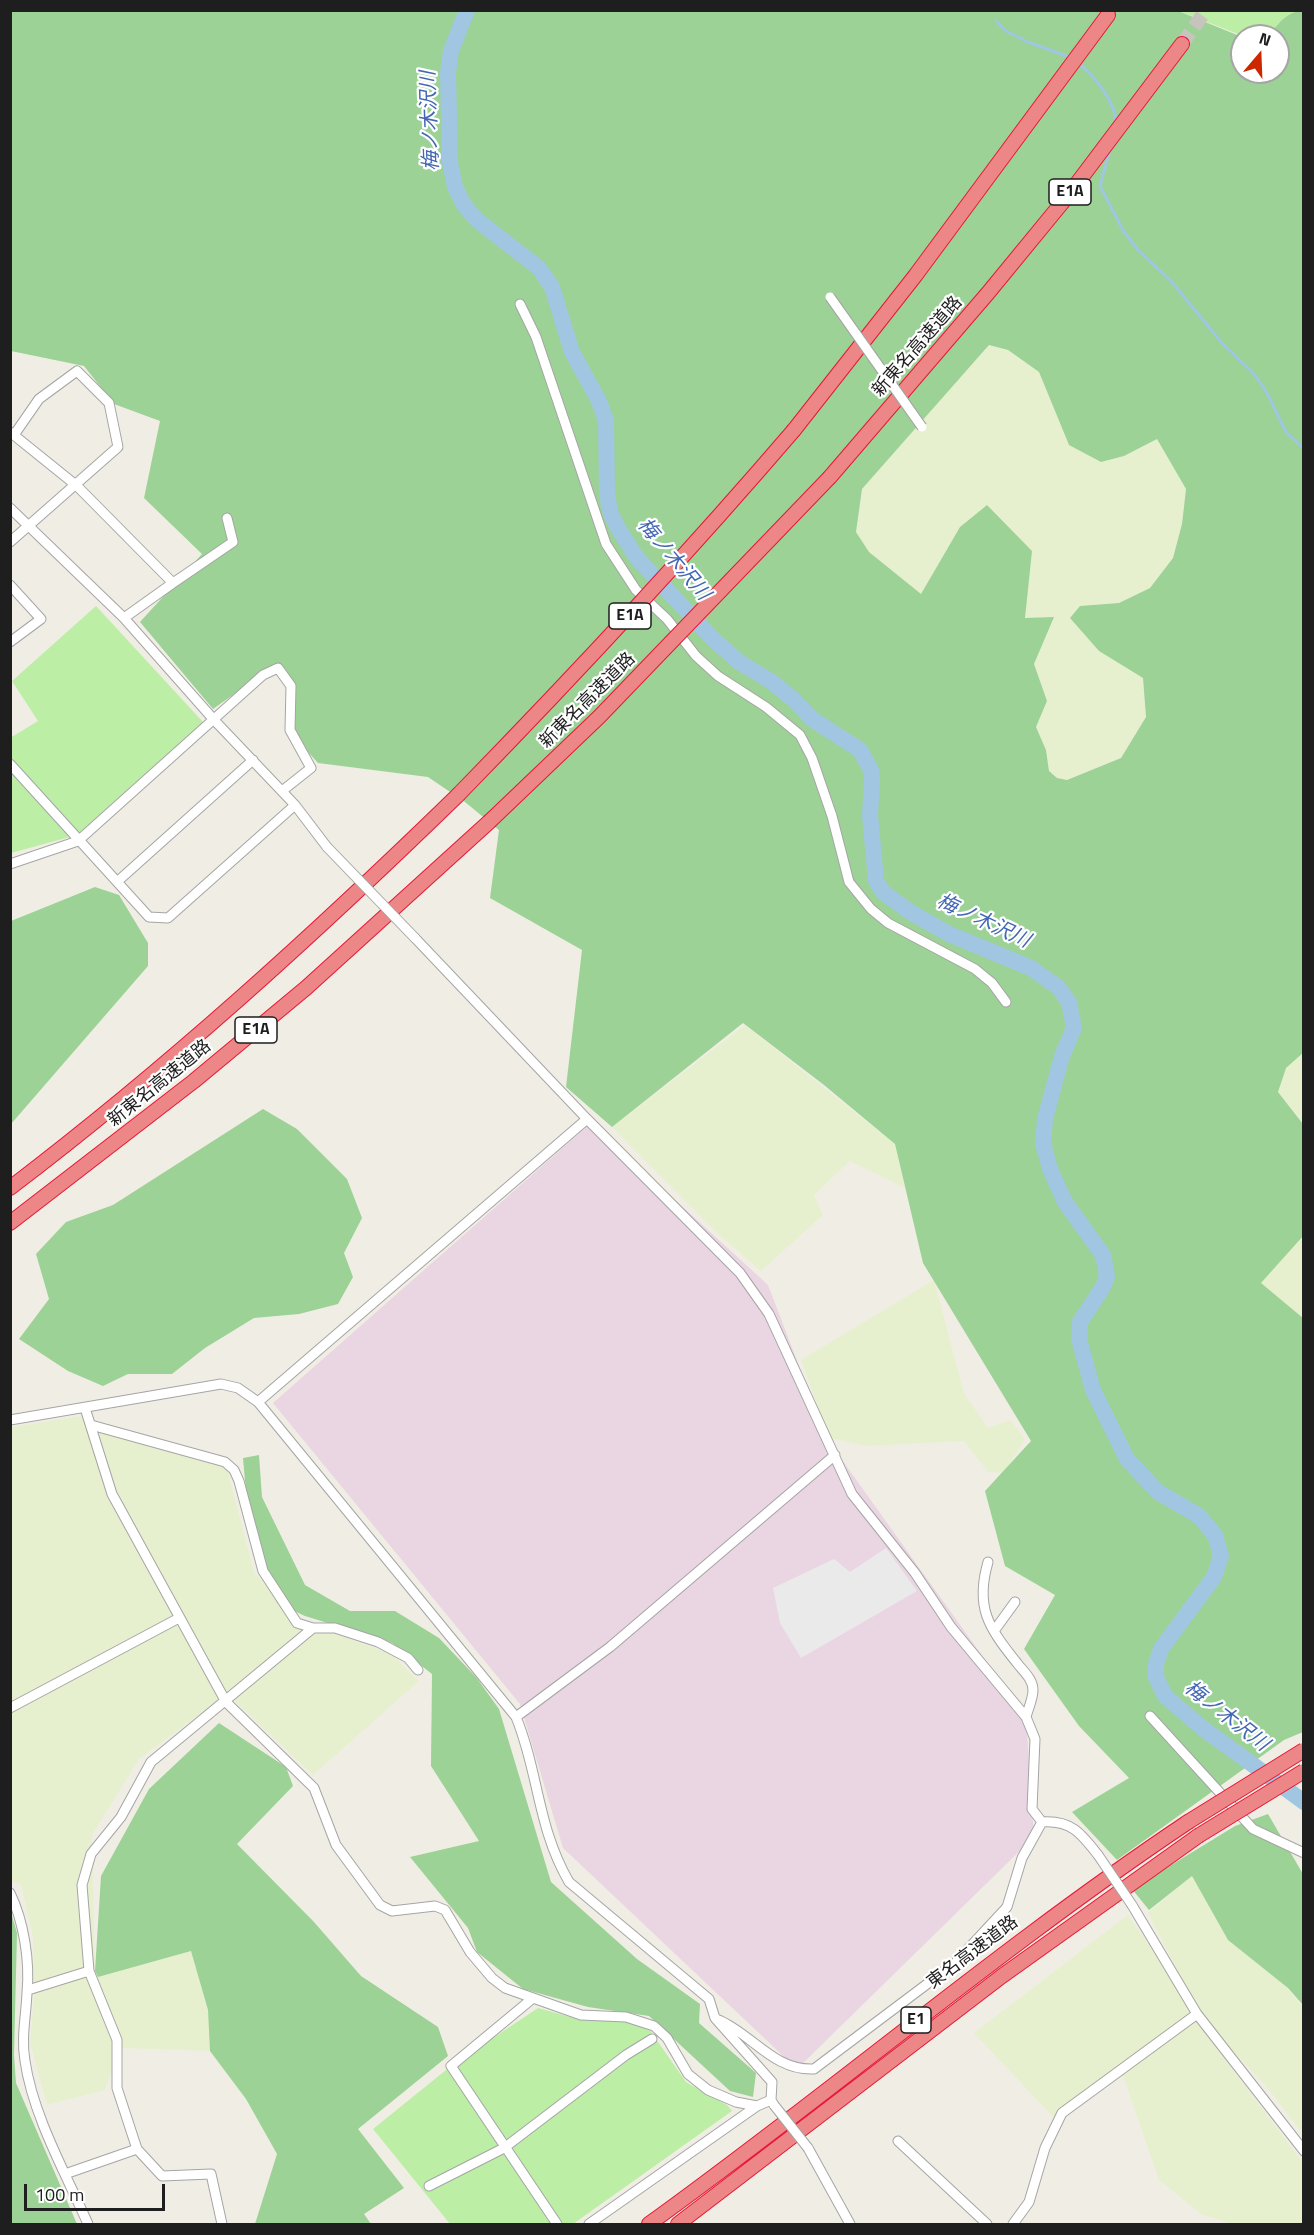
<!DOCTYPE html>
<meta charset="utf-8">
<style>
body{margin:0}
#map{position:relative;width:1314px;height:2235px;overflow:hidden;background:#f0eee4;font-family:"Titillium Web",sans-serif}
canvas{display:block}
.frame{position:absolute;inset:0;border:12px solid #1e1e1e;pointer-events:none}
.north{position:absolute;left:1230px;top:24px;width:60px;height:60px;box-sizing:border-box;background:#fff;border:2px solid #a5a5a5;border-radius:50%;rotate:19deg;font-size:16px;font-weight:700;line-height:24px;text-align:center;color:#1e1e1e}
.north::after{content:'';display:block;margin:auto;width:21px;height:27px;background:#cd2700;clip-path:polygon(50% 0,100% 100%,50% 72%,0 100%)}
.scale{position:absolute;left:24px;top:2184px;width:141px;height:27px;box-sizing:border-box;border:3px solid #1e1e1e;border-top:0;padding-left:8px;font-size:18px;line-height:21px;white-space:nowrap;color:#1e1e1e;-webkit-text-stroke:4px #fff;paint-order:stroke}
</style>
<div id="map">
<canvas width="1314" height="2235"></canvas>
<div class="frame"></div>
<div class="north">N</div>
<div class="scale">100 m</div>
</div>
<script>
const ctx = document.querySelector('canvas').getContext('2d');
ctx.lineJoin = 'round';
function fillPath(path, color) { ctx.fillStyle = color; ctx.fill(path, 'evenodd'); }
function trace(path, color, width, dash) { ctx.strokeStyle = color; ctx.lineWidth = width; ctx.lineCap = dash ? 'butt' : 'round'; ctx.setLineDash(dash || []); ctx.stroke(path); }
function drawText(font, color, halo, rows, align = 'center') {
  ctx.font = font + ' "Titillium Web","Noto Sans JP",sans-serif'; ctx.lineWidth = 4.5; ctx.setLineDash([]); ctx.textBaseline = 'middle'; ctx.strokeStyle = halo; ctx.fillStyle = color; for (const [text, x, y, turn = 0] of rows) {
    ctx.save(); ctx.translate(x, y); ctx.rotate((+turn || 0) * Math.PI / 180); ctx.textAlign = isNaN(turn) ? turn : align; if (halo) ctx.strokeText(text, 0, 0); ctx.fillText(text, 0, 0); ctx.restore();
  }
}
fillPath(new Path2D(`
 M591,1123L768,1285L827,1439L1026,1717L1034,1837L797,2069L563,1848L520,1704L273,1403Z`), '#ead5e2');
fillPath(new Path2D(`
 M989,345L1007,350L1039,372L1069,445L1101,462L1124,456L1157,439L1186,489L1182,524L1173,558L1150,588L1119,603L1080,606L1099,651L1143,678L1146,717L1121,758L1067,780L1057,778L1049,771L1046,750L1036,727L1047,701L1034,664L1053,618L1025,619L1027,588L987,505L960,527L921,595L869,552L856,532L862,489Z
 M745,1025L895,1144L905,1188L850,1161L814,1195L823,1215L761,1271L718,1234L612,1127Z
 M1303,1052V1123L1278,1092L1286,1068Z
 M1303,1235V1318L1261,1283Z
 M934,1280L964,1393L988,1428L1010,1420L1025,1439L1004,1473L988,1472L964,1441L867,1446L829,1438L801,1360Z
 M82,1416L227,1469L254,1572L294,1619L391,1654L419,1681L313,1775L227,1694L139,1759L92,1835L95,1978L191,1951L208,2010L212,2051L120,2048L105,2090L47,2105L30,2043L34,1996L33,1937L21,1885L11,1881V1427Z
 M1191,1876L1303,2007V2134L1266,2086L1201,2017L1148,1913Z
 M1128,1915L1195,2010L1057,2121L974,2033Z
 M1193,2017L1301,2160L1304,2165L1303,2224H1232L1201,2214L1159,2180L1122,2073Z`), '#e7f0ce');
fillPath(new Path2D(`
 M1179,11H1303L1272,36H1243Z
 M96,606L203,722L77,835L11,853L10,738L38,721L12,681Z
 M538,2008L581,2020L623,2021L649,2029L686,2082L727,2105L732,2111L573,2224H450L373,2129L451,2066Z`), '#bceea6');
fillPath(new Path2D(`
 M1176,10L1242,37V72H1278V36H1269C1278,24 1287,11 1303,11L1304,1052L1286,1068L1278,1092L1303,1124L1304,1235L1261,1283L1303,1318V1732L1284,1740L1117,1860L1072,1812L1129,1778L1079,1726L1024,1649L1055,1595L1005,1566L985,1491L1031,1441L923,1263L895,1144L824,1085L743,1023L612,1127L566,1087L582,950L490,898L499,830L465,802L428,777L318,763L287,729L291,686L275,665L213,709L140,622L202,554L144,498L160,421L114,404L84,366L11,351V11ZM989,345L1008,350L1039,372L1069,445L1101,462L1124,456L1157,439L1186,489L1182,524L1173,558L1150,588L1119,603L1080,606L1070,618L1099,651L1143,678L1146,717L1121,758L1067,780L1057,778L1049,771L1046,750L1036,727L1047,701L1034,664L1054,617L1025,618L1032,551L987,505L960,527L921,594L869,552L856,532L862,489Z
 M95,887L119,895L148,943V966L11,1124V921Z
 M263,1109L297,1129L347,1179L362,1218L344,1253L353,1277L338,1304L299,1314L254,1318L205,1348L172,1374H128L103,1386L68,1371L19,1339L49,1299L36,1254L66,1222L113,1205Z
 M259,1455L262,1497L305,1585L350,1611H395L439,1638L476,1677L499,1709L551,1882L637,1959L700,2004L699,2023L756,2073L753,2097L730,2091L649,2016L588,2007L523,1989L477,1952L468,1928L410,1857L479,1841L431,1766L432,1674L392,1643L305,1616L277,1603L246,1492L243,1458Z
 M219,1723L286,1767L293,1786L237,1844L314,1922L361,1976L438,2027L448,2056L358,2129L404,2188L364,2214L371,2224H255L277,2154L246,2099L210,2051L208,2010L191,1951L98,1977L95,1971L101,1876L149,1789Z
 M1268,1814L1303,1874V2005L1288,1988L1228,1940L1192,1876L1149,1910L1132,1889L1235,1826Z
 M10,1909L17,1933L14,2055L16,2083L77,2224H11Z`), '#9cd295');
fillPath(new Path2D(`
 M886,1548L917,1591L801,1658L780,1623L773,1588L834,1559L850,1572Z`), '#eaeaea');
trace(new Path2D(`
 M996,21L1006,31L1028,42L1072,58
 M1077,62C1093,74 1116,102 1116,123
 M1110,149L1100,186L1124,232L1138,250L1171,281L1222,343L1254,374L1266,391L1286,432L1304,449`), '#a1c6e1', 3);
trace(new Path2D(`
 M467,10L451,51L448,72L450,162L455,187L464,205L477,220L539,268L552,287L572,352L599,401L606,421L607,494L611,514L618,528L637,558L713,639L739,662L772,682L794,700L812,719L860,750L871,770L872,780L870,815L876,881L883,892L910,912L949,934L1031,968L1058,987L1069,1002L1074,1028L1062,1056L1045,1119L1043,1143L1050,1169L1065,1202L1103,1255L1107,1276L1103,1287L1080,1322L1079,1339L1093,1390L1127,1459L1158,1492L1199,1516L1215,1535L1221,1556L1214,1577L1161,1649L1156,1664V1677L1165,1696L1201,1727L1304,1802`), '#a1c6e1', 16);
trace(new Path2D(`
 M1182,44L1206,10`), '#c6c4bc', 14, [14, 7]);
const minor = new Path2D(`
 M520,304L536,337L606,544L636,590L667,619L696,656L718,676L766,707L800,735L812,758L832,816L849,882L871,909L888,923L975,969L992,983L1006,1002
 M10,432L77,486L173,583L124,618
 M10,508L124,618L215,721L295,805L327,847
 M10,542L118,447L109,403L77,371L39,399L14,435
 M173,583L233,542L227,518
 M10,585L41,619L10,642
 M10,764L149,917L168,918L295,805
 M10,864L78,841L263,675L278,668L291,686L290,730L311,768L282,791
 M118,881L253,760
 M415,938L587,1119L740,1273L769,1314L852,1494L915,1573L951,1627L1026,1717L1035,1739L1032,1809L1042,1822C1071,1820 1081,1833 1098,1855
 M258,1402L587,1119
 M85,1408L112,1494L226,1702L314,1788L336,1845L380,1905L392,1911L435,1906L445,1910L470,1952L492,1978L505,1988L581,2015L626,2017L654,2026L667,2038L688,2074L708,2090L736,2102L757,2106
 M10,1420L221,1384L238,1388L258,1402L516,1717C539,1773 537,1827 569,1882L709,1999L715,2018L772,2082L771,2100L774,2105
 M91,1425L225,1462L234,1470L239,1481L263,1571L297,1623L313,1628H335L378,1642L408,1658L418,1670
 M988,1562C975,1607 988,1627 1017,1663C1023,1671 1033,1679 1033,1690C1033,1699 1028,1709 1026,1717
 M994,1631L1015,1602
 M10,1708L179,1618
 M1150,1716L1253,1829L1304,1853
 M516,1717L610,1647L835,1455
 M10,1893C24,1922 30,1961 27,1993C26,2016 21,2038 25,2061C33,2116 66,2174 88,2224
 M1132,1905L1197,2014L1304,2151
 M28,1990L89,1971
 M533,1998L451,2066L557,2224
 M719,2020C753,2035 774,2071 814,2069L955,1963L1007,1907L1022,1858L1042,1822
 M898,2141L987,2224
 M808,2148L850,2224
 M65,2174L137,2149
 M429,2186L504,2148L626,2055L652,2039
 M222,2224L211,2174L162,2176L137,2149L117,2088V2040L89,1971L82,1885L91,1854L121,1817L151,1762L313,1628
 M589,2224L757,2106L771,2100
 M1013,2224L1029,2202L1045,2148L1062,2113L1197,2014`);
const highway = new Path2D(`
 M794,430L915,276L1108,15
 M830,477L988,293L1066,198L1182,44
 M10,1188C169,1067 315,934 458,795
 M10,1223L194,1081L306,988L489,822
 M649,2224C831,2093 1001,1947 1188,1822
 M678,2224L1002,1976L1198,1836`);
trace(minor, '#a5a5a5', 11);
trace(highway, '#e71737', 16);
trace(minor, '#fff', 9);
trace(highway, '#ed8686', 14);
const minorBridge = new Path2D(`
 M830,297L922,427
 M327,847L415,938
 M1098,1855L1132,1905
 M774,2105L808,2148`);
const highwayBridge = new Path2D(`
 M458,795C574,676 686,556 794,430
 M489,822L599,717L830,477
 M1188,1822L1304,1750
 M1198,1836L1304,1771`);
trace(minorBridge, '#a5a5a5', 11, []);
trace(highwayBridge, '#e71737', 16, []);
trace(minorBridge, '#fff', 9);
trace(highwayBridge, '#ed8686', 14);
for (const [x, y, w] of [
 [1070,192,42],
 [630,616,42],
 [256,1030,42],
 [916,2020,30]
]) { const box = new Path2D(); box.roundRect(x - w / 2, y - 13, w, 26, 4.5); ctx.fillStyle = '#fff'; ctx.fill(box); trace(box, '#1e1e1e', 1.5); }
drawText('bold 16px', '#1e1e1e', null, [
 ["E1A",1070,192],
 ["E1A",630,616],
 ["E1A",256,1030],
 ["E1",916,2020]
]);
drawText('18px', '#1e1e1e', '#fff', [
 ["新東名高速道路",918,347,-49],
 ["新東名高速道路",588,701,-45],
 ["新東名高速道路",160,1084,-39],
 ["東名高速道路",973,1953,-37]
]);
drawText('italic 20px', '#4467b5', '#fff', [
 ["梅ノ木沢川",431,121,-92],
 ["梅ノ木沢川",673,560,50],
 ["梅ノ木沢川",983,922,25],
 ["梅ノ木沢川",1226,1717,38]
]);
</script>
